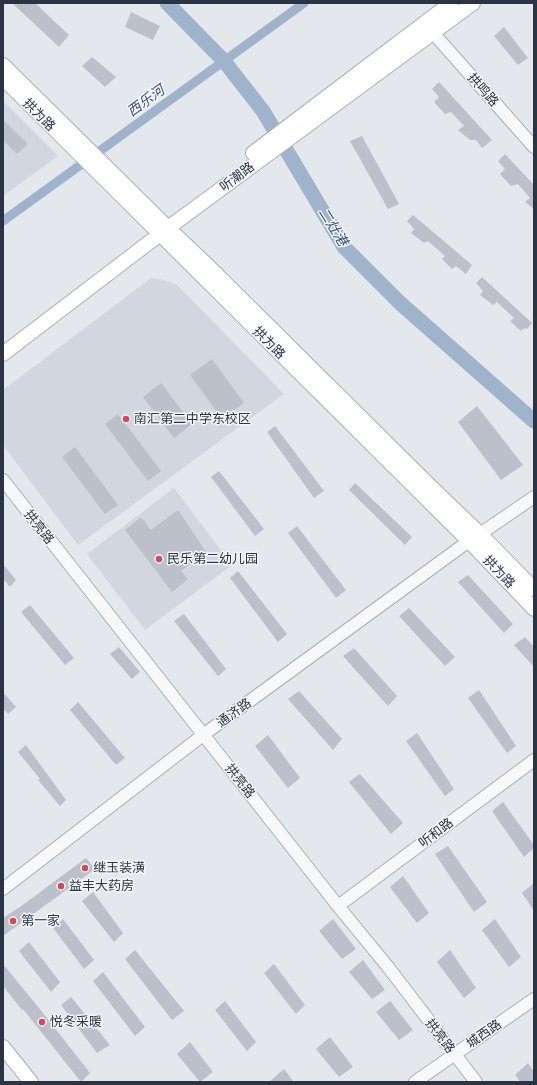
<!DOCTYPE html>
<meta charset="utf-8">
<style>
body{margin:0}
#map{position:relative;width:537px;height:1085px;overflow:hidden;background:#e4e7ec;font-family:"Asap Condensed",sans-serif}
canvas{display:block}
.frame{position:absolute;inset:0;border:4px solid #2b3445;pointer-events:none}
</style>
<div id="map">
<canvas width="537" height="1085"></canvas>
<div class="frame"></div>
</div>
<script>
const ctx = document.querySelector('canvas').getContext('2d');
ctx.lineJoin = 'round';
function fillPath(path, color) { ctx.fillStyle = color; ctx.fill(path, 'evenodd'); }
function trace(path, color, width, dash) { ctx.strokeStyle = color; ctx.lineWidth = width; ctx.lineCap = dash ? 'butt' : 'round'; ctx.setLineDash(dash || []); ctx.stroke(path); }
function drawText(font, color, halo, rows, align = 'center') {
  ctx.font = font + ' "Asap Condensed","Noto Sans SC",sans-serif'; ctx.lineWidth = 3; ctx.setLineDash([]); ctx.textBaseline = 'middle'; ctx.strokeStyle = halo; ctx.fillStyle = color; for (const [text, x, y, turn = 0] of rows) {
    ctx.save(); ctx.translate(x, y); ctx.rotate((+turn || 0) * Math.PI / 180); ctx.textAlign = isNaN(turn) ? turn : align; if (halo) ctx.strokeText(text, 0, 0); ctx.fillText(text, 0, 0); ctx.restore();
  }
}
fillPath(new Path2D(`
 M3,101L58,156L3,196Z
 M151,278L164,280L177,285L284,394L78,545L3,445V390Z
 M174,488L232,565L145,630L87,554Z`), '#d2d6de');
trace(new Path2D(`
 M3,221L304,3`), '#9fb4cc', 9);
trace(new Path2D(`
 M167,3L224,61L263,111L344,247L400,303L534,421`), '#9fb4cc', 15);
fillPath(new Path2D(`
 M12,3H35L69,35L59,47Z
 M131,12L160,26L153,40L125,27Z
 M504,27L528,58L518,65L494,36Z
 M92,57L116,77L105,87L82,66Z
 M439,82L492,140L482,148L476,140H470L458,130L464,126L451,112L445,114L434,102L439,97L432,89Z
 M3,120L28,144L17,154L3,140Z
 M362,136L399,204L388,209L350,141Z
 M505,154L534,185V209L525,202L530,198L518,184L511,186L500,174L505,169L498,161Z
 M413,215L472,265L466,274L456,266L452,269L442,259L445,256L428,241L424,243L411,233L414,229L407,221Z
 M482,277L532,323L527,329L525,328L521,331L510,321L514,318L497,302L493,305L480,295L483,291L476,283Z
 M212,359L244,403L222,419L190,375Z
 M161,383L192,424L174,438L143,397Z
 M477,406L523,465L501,480L458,422Z
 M118,414L161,471L148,481L105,424Z
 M275,426L324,491L314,498L267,432Z
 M75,447L118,505L105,514L62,457Z
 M219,471L264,529L255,536L211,477Z
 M355,483L412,537L405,545L349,490Z
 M178,510L206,552L181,571L188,579L172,592L125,530L141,517L151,530Z
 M297,526L346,590L336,598L288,533Z
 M3,564L16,580L10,587L3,579Z
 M238,571L287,634L278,642L230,578Z
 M468,575L513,624L504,633L458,582Z
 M30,605L74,658L65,665L21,612Z
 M409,608L455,657L445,666L399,616Z
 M184,614L226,669L218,676L174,621Z
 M525,637L534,647V667L514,645Z
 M119,647L140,672L132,679L110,654Z
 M354,648L397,696L388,706L343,656Z
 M479,690L516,746L507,753L468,698Z
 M299,691L342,739L333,750L288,699Z
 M3,692L16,707L8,714L3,708Z
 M78,702L125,758L116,765L70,710Z
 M417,733L454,789L445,796L406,741Z
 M268,735L300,778L288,788L255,746Z
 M26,745L66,800L60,806L38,780L40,779L18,752Z
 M360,774L403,823L391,834L349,782Z
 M503,802L534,845V848L524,857L492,811Z
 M448,846L487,902L474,912L435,854Z
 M86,858L95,869L3,936V918L20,907Z
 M403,876L429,913L417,923L390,887Z
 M534,883V911L522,893Z
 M93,892L123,933L114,942L82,901Z
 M63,919L94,960L84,969L53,928Z
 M333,919L356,949L342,959L319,931Z
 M495,919L521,957L509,967L482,930Z
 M29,942L60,982L51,992L19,951Z
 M135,950L184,1011L172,1020L125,959Z
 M450,950L476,988L464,998L437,962Z
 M363,960L385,990L372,999L349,972Z
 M3,964L39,1008L90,1073L81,1082L23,1009L22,1010L3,986Z
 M274,964L305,1005L296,1014L264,973Z
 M103,972L145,1027L135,1036L93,981Z
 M71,997L110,1045L97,1053L61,1005Z
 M225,1001L256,1042L247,1051L215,1010Z
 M390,1001L413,1030L399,1040L376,1012Z
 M330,1037L353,1067L339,1077L316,1049Z
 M190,1042L213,1072L200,1082L177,1054Z
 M528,1063L534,1072V1082H520L515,1075Z
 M284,1069L294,1082H269Z`), '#bbc0ca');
const tertiary = new Path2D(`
 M427,26L534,147
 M3,480L338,906L388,967L476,1082
 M480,534L534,497
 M3,889L203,735L469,541
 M338,906L534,760
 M415,1082L534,999`);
const secondary = new Path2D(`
 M3,65L168,228L204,262L432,488L480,534L534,589
 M3,78L469,541L534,609
 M253,153L451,3
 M3,354L168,228L473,3
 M3,1047L31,1082`);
trace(tertiary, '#a9aeb7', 14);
trace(secondary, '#a9aeb7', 16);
trace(tertiary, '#f7f8fa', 12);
trace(secondary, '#fff', 14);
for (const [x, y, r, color] of [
 [126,419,4,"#d1495b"],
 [159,559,4,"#d1495b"],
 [85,868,4,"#d1495b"],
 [61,886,4,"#d1495b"],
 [13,921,4,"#d1495b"],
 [42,1022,4,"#d1495b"]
]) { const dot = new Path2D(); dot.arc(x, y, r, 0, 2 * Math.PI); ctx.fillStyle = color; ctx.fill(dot); trace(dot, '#f4f6f9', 1.5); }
drawText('13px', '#2b3445', '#f4f6f9', [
 ["拱鸣路",483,90,49],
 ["拱为路",39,115,45],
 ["听潮路",237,177,-37],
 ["拱为路",269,343,45],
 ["拱亮路",39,527,52],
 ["拱为路",499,572,46],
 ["通济路",234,713,-36],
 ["拱亮路",240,781,52],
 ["听和路",436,833,-37],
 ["城西路",484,1034,-35],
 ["拱亮路",440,1036,53]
]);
drawText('13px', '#2b3445', '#f4f6f9', [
 ["南汇第二中学东校区",134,419],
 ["民乐第二幼儿园",167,559],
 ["继玉装潢",93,868],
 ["益丰大药房",69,886],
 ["第一家",21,921],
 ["悦冬采暖",50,1022]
], 'left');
drawText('italic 14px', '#34527a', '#f4f6f9', [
 ["西乐河",146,101,-36],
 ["二灶港",333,227,58]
]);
</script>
